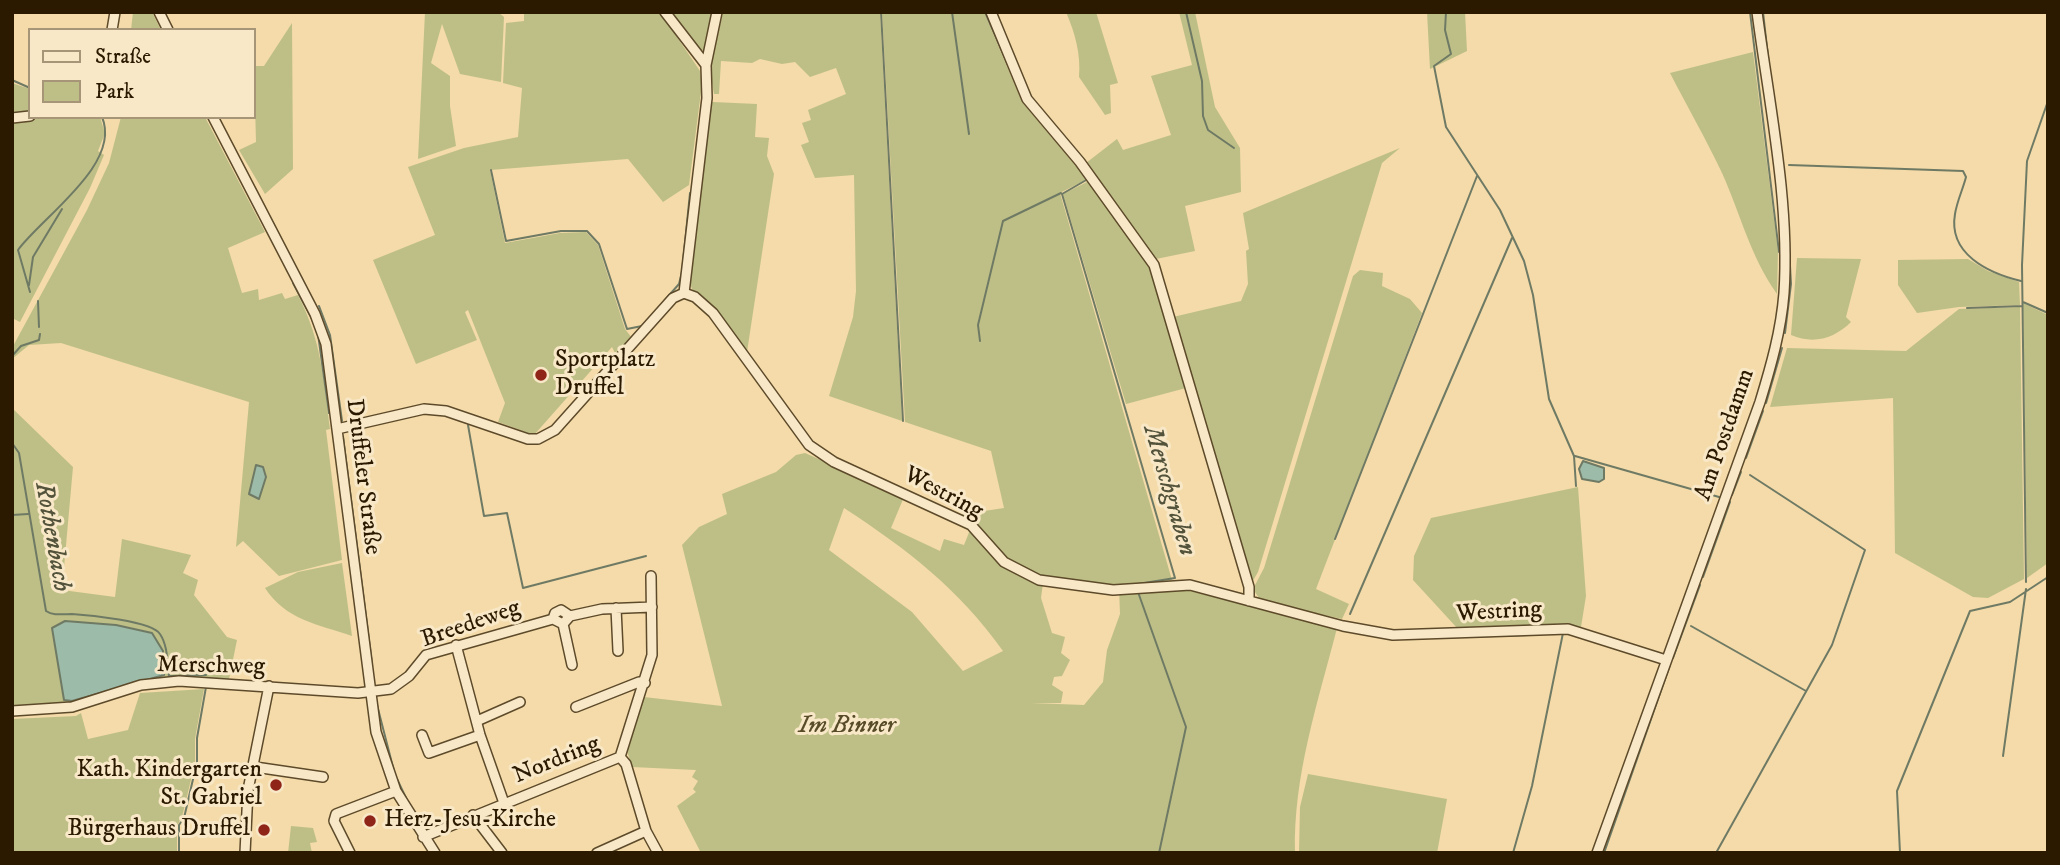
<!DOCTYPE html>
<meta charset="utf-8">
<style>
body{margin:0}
#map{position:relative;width:2060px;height:865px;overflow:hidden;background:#f4dba9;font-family:"IM FELL DW Pica",serif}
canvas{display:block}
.frame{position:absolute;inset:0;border:14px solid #2b1900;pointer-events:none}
.legend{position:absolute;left:28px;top:28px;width:228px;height:91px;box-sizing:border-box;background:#f8e8c7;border:2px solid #a69577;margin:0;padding:9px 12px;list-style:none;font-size:21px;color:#2b1900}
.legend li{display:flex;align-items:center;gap:14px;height:35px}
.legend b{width:35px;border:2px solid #a69577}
</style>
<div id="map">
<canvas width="2060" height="865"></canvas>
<div class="frame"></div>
<ul class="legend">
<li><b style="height:9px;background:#f8e8c7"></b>Straße</li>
<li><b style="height:19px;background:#bebf86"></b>Park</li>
</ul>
</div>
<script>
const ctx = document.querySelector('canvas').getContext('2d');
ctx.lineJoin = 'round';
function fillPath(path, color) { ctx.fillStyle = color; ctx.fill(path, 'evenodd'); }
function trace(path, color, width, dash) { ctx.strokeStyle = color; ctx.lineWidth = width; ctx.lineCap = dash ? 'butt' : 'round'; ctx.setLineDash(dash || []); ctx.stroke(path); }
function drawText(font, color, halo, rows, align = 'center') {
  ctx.font = font + ' "IM FELL DW Pica",serif'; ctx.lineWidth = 6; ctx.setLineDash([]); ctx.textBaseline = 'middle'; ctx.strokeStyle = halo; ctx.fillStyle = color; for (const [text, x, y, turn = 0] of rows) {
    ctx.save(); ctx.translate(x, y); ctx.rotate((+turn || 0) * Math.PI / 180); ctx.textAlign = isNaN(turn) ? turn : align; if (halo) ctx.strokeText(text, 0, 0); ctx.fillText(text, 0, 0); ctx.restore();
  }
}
fillPath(new Path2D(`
 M133,12H152L161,30H131Z
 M425,12H498L504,17L501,82L460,74L442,24L431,63L450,76V106L456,146L418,159Z
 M524,12H660L700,71L702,84L689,185L663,202L628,159L490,170L505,243L560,233L586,232L598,245L625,329L632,338L615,353L612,347L534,435L498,422L505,403L468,310L465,312L477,340L416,364L373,260L435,235L408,167L464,148L518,137L522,88L503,83L506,23L524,21Z
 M669,12H714L705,50H698Z
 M723,12H880L902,421L829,396L853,317L856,291L854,175L815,178L801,145L809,142L802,123L811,120L808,110L846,94L836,68L810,77L795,62L782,64L760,59L752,63L721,61L719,94H714L710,71Z
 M882,12H984L1022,102L1087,179L1060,193L1174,587L1337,628C1318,702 1293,776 1295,853H701L677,806L696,792L693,789L698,781L692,777L696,770L632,767L627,751L644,697L722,706L682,545L699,527L727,514L722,494L776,472L796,455L805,453L904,497L891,528L940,551L944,539L964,545L970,530C993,553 1011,573 1043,583L1041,598L1052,633L1065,637L1061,653L1070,660L1062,676L1054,677L1052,685L1063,692L1061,703H1031L1084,705L1103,682L1107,650L1120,614L1119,587L1039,577L1012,565L958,515L1004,508L991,451L905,422ZM844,508C908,550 958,588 1003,651L963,671L912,612L829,550Z
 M1066,12H1096L1118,83L1110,85L1111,113L1105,115L1079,77C1081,54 1075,33 1066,12Z
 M1179,12H1195L1215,107L1240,148L1241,192L1185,206L1195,251L1156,259L1086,163L1117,139L1123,150L1171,135L1151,76L1192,65Z
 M1427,12H1465L1467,51L1430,69Z
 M292,23L293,169L265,194L239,150L256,142L254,66H264Z
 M1753,52L1778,251L1777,294C1750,256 1741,215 1722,173C1706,139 1687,106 1670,73Z
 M12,83L30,89V113L12,115Z
 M713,102L757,104L755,137L769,138L767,156L774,174L747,352L715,311L692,289L689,280L709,103Z
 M36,117H100L105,133L98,151L104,155L90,188L20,322L12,318V120Z
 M121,117H205L265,232L228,248L242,293L258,289L259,300L282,293L285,299L298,295C322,342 323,378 330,429L326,430L342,560L279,576L243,541L236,547L249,402L61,343L29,345L12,359V348L87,210L109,163Z
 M1400,148L1382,163L1258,572L1251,584L1173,317L1241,301L1248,284L1246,251L1249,249L1243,213Z
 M1089,181L1147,260L1186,388L1126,404L1063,194Z
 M1797,258L1861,259L1846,317L1851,322C1835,338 1814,345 1791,335Z
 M1968,259L1988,271L2019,282L2020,305L1959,307L1917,313L1898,285V260Z
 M1360,270L1383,273L1382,286L1410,299L1422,313L1316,589L1349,604L1342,619L1261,601L1253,589L1264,568L1353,276Z
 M2023,303L2048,315V563L2027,578Z
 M2020,307L2024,579L1988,598L1973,597L1895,553L1893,398L1770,407L1787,348L1906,351L1959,309Z
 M12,408L73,467L62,590L115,597L122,539L191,555L183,573L198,580L194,595L227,637L237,640L229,679L167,678L70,705L14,708ZM116,625L152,633L158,678L122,684Z
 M1578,487L1586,596L1581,627L1568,624L1458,629L1413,580L1414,556L1431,518Z
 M342,563L352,636C317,624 286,620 265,588L298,572Z
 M204,689L195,739V763L182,817L177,826V853H12V719L76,716L81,713L88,739L128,730L140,693Z
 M1308,774L1447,799L1437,853H1299L1300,807Z
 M291,826L313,828L317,842L310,843L312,853H288Z`), '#bebf86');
const water = new Path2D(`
 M1583,461L1604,468V479L1599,482L1582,479L1579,469Z
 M256,465L263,467L266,477L259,499L249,494Z
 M65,621L116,625L152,633L163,651L164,675L72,701L64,700L52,628Z`);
fillPath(water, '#9cbba9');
trace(water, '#6f7a65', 2);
trace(new Path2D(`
 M881,12L903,421
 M952,12L969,134
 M985,12L1008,65
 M1186,12L1202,81L1203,116L1208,130L1234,148
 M1446,12L1445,30L1451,54L1434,66L1446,127L1500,210L1524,261L1533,295L1549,399L1574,456L1576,486
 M1750,12L1779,252
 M1763,12L1770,74
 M12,80L30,88
 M1789,165L1963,171L1966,177C1963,189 1957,201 1955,214C1948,254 1988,273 2021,281
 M491,170L506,241L561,231H587L599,244L627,329L642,326
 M1088,179L1062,194L1175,578L1138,584
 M293,283L312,319
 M29,285L33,257L62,209
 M30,292L18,250C42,217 122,164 102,117
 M38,301L39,327
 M664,301L679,284L682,272L690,193
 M2023,302L2048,313
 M319,306L330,335L342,421
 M1967,308L2022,306
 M1785,333L1791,284L1787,211
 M318,334L329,413
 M980,341L978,325L1003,221L1061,193
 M12,356L21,346L39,340L40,334
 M1766,403L1782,348
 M468,425L484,516L507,513L523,588L646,556
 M343,437L372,664
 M12,443L19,453L46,611C53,616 63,614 72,614C88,615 152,621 160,634C168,646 167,662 169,676L206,675
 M1575,456L1719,497
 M1746,458L1763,411
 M1732,495L1741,472
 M12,515L28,514
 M1335,539L1477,176
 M1703,577L1730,502
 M2026,582L2022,265L2027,161L2048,101
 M1138,592L1186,727L1159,853
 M1350,614L1512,238
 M1691,626L1806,691
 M1395,639L1529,635
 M1673,658L1700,585
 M376,701L395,775
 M2003,756L2026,589
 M397,779L407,800
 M421,823L426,826
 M179,853V825L184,818L197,762V738L206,687
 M1513,853L1532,786L1563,633
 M1604,853L1670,665
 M1716,853L1832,645L1865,550L1750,475
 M1900,853L1897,791L1970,611L2010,602L2048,577`), '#6f7a65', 2);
const minor = new Path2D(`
 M159,12L168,30
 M665,12L706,65
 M991,12L1027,99L1080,162L1154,265L1249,587V601
 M112,30L115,12
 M213,117L315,314L326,344L376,732L396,791L435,853
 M12,118L30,116
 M684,293L707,98L706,65L717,12
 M337,429L424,409L446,411L528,439H538L555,430L673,298L684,293L695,297L713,313L809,445L834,462L971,525L1004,562L1039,580L1113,590L1190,585L1343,626L1393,635L1568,629L1666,660
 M616,608L618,651
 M553,619L555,613L561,610L570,616
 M563,624L572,665
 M456,645L480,735L504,803
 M576,707L639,682L645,683
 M12,711L72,707L141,685L179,681L358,693L391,689L409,676L426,655L553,619L563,624L570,616L602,609L652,607
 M477,721L520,702
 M422,735L429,753L480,735
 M620,757L652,655L651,576
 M620,757L626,764L646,831L658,853
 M255,767L323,777
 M473,815L502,853
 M423,837L620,757
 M245,853L248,790L269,686
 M350,853L334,821L336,814L396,791
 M597,853L646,831
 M1597,853L1760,402C1771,366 1781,331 1784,293C1790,202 1769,103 1757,12`);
trace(minor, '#5d4a2a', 12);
trace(minor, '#f8e8c7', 9);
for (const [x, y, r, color] of [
 [541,375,7,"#8f2418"],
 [276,785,7,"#8f2418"],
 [370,821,7,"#8f2418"],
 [264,830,7,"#8f2418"]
]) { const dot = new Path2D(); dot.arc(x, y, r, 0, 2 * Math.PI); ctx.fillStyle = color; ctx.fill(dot); trace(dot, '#f8e8c7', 2.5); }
drawText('24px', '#2b1900', '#f8e8c7', [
 ["Sportplatz",555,361],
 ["Druffel",555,389],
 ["Kath. Kindergarten",262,771,"right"],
 ["St. Gabriel",262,799,"right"],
 ["Herz-Jesu-Kirche",384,821],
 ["Bürgerhaus Druffel",250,830,"right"]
], 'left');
drawText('24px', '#2b1900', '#f8e8c7', [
 ["Am Postdamm",1726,435,-71],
 ["Druffeler Straße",362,477,83],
 ["Westring",943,494,28],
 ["Westring",1499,613,-3],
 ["Breedeweg",471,625,-19],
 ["Merschweg",211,667,1],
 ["Nordring",557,761,-22]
]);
drawText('italic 24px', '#574b28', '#f8e8c7', [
 ["Im Binner",847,727]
]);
drawText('italic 26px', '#53523b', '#f8e8c7', [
 ["Merschgraben",1168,491,74],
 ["Rothenbach",51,537,80]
]);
</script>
